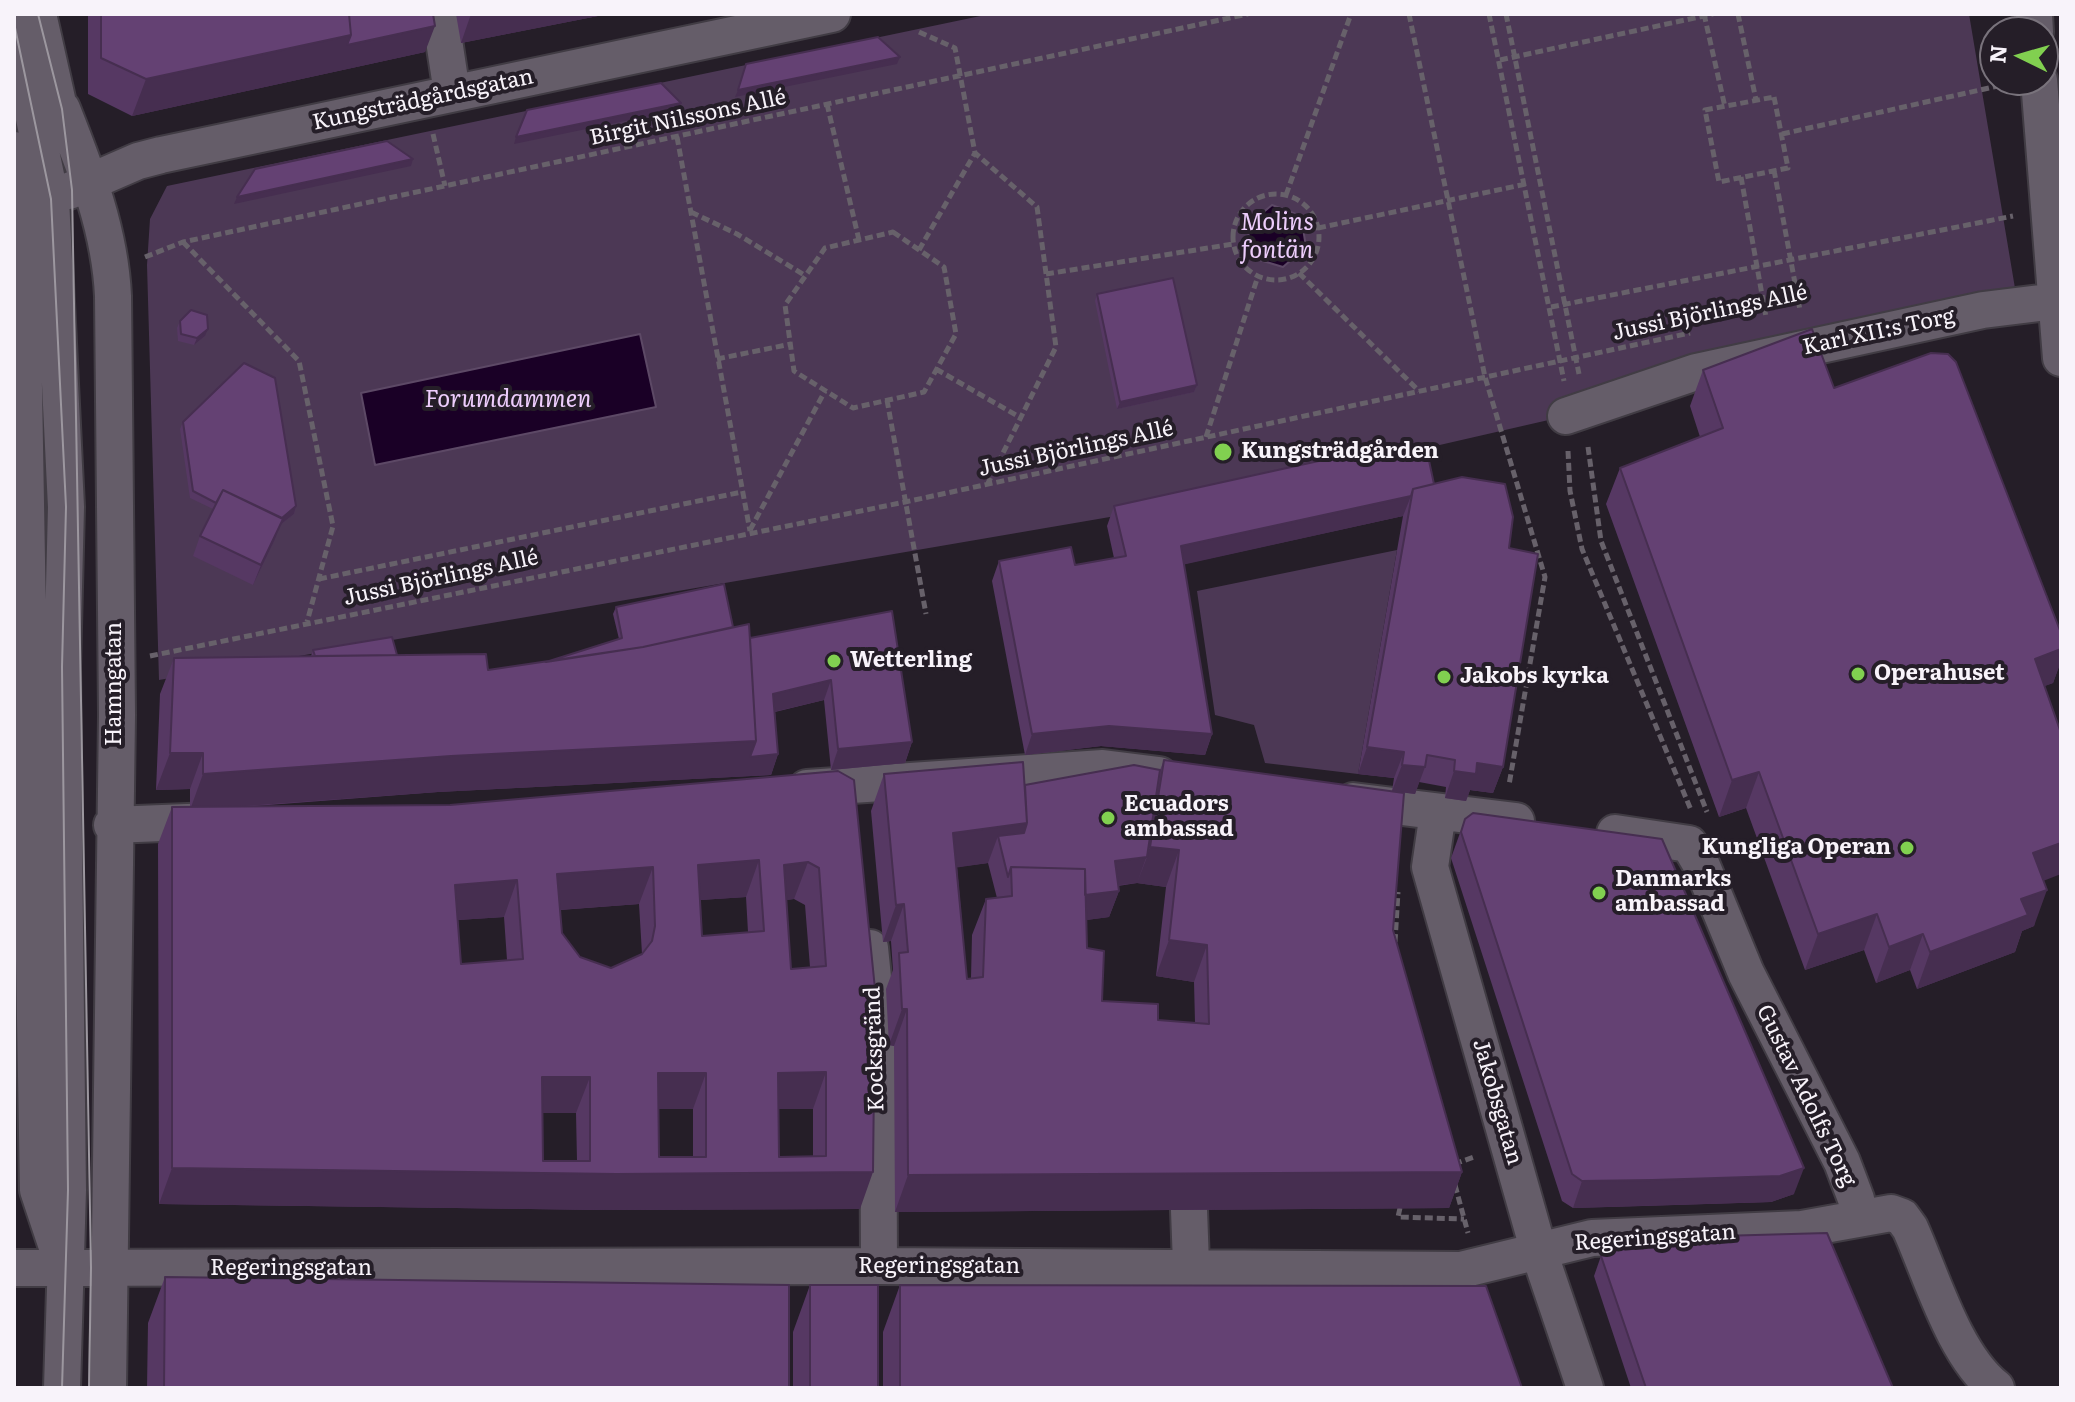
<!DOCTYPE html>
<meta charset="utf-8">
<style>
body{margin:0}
#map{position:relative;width:2075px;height:1402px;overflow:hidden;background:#251e28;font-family:Literata,serif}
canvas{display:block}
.frame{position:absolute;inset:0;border:16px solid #f8f3fa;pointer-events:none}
.north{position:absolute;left:1979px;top:16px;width:80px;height:80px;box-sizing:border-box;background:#251e28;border:2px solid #79737c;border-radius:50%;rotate:275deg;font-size:22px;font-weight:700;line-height:32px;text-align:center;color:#f8f3fa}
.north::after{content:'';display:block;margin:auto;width:28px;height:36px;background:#81d050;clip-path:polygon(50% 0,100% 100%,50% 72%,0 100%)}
</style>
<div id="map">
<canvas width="2075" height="1402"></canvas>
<div class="frame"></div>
<div class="north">N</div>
</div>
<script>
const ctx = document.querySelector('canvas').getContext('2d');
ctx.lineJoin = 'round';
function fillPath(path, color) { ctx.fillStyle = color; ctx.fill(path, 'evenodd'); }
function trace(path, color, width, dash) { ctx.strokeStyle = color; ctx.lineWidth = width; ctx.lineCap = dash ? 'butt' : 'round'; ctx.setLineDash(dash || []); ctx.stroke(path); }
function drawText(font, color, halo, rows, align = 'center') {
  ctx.font = font + ' Literata,serif'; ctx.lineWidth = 8; ctx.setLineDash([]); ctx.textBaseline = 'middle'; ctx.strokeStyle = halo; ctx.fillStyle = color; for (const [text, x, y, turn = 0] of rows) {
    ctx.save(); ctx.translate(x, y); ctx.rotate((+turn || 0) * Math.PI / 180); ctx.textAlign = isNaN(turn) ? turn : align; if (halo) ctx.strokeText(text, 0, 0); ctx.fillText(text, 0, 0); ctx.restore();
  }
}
fillPath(new Path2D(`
 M990,14H1969L2019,312L1174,506L159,680L147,265L150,219L167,186Z
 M1397,550L1358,774L1265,763L1254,725L1215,715L1197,591Z`), '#4c3855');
const water = new Path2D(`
 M1272,205L1301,216L1306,247L1283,267L1253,258L1247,226Z
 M640,334L656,407L375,465L361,393Z`);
fillPath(water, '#1a0026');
trace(water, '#5d4966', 2);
const minor = new Path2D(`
 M38,14L64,130
 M440,14L452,93
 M2034,14L2035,32
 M14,23L51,199L66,507L62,667L68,1190L62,1388
 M2039,80L2061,358
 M62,109C86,170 110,230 113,296L117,715L108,1388
 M14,150L22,274L38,1190L57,1247
 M69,191L138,161L161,155L832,14
 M1566,416L1696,372L1983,310L2056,301
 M807,788L1103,768L1159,775
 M1353,801L1516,821
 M1438,812L1430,867L1539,1252L1585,1388
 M112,825L213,821
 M1615,833L1689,844L1702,866L1746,973L1842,1162L1856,1199L1859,1217
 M870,948L878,1027L879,1266
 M1189,1210L1192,1291
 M14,1268L879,1266L1461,1270L1592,1238L1802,1229L1891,1213L1902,1217L1910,1228C1932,1277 1954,1355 1996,1388`);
trace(minor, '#413c44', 40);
trace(new Path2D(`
 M1409,14L1485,377L1545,577L1509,785
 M1489,14L1564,381
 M1506,14L1579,374
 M1704,14L1725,107
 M1738,14L1756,100
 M919,32L955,48L975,153L1037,207L1056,347L988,483
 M1500,60L1713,14
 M1774,97L1788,168L1719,182L1705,110Z
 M827,104L859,240
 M433,134L445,186
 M1782,134L1998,86
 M677,137L750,531
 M1774,170L1800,310
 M1741,177L1766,317
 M1233 237a43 43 0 1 1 86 0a43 43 0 1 1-86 0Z
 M1286,195L1351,14
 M691,212L737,234L806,276
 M1318,228L1526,184
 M893,232L944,267L956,334L924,392L853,408L794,371L785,305L825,248Z
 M183,242L299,361L333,526L307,622
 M919,250L975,153
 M145,257L183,242L1248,14
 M1299,273L1419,391
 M1046,274L1233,244
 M1551,307L2013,216
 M717,359L791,344
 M936,369L1021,418
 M887,400L926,614
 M1206,437L1258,276
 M1588,447L1601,541L1707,812
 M1568,451L1570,491L1582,549L1691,810
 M750,530L825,391
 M319,579L742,492
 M150,656L905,502L1690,333
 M1395,942L1398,892
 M1454,1164L1474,1157
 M1455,1185L1468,1233
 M1400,1208L1398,1217L1464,1219`), '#67616a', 5, [8, 4]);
trace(minor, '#655d69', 36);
trace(new Path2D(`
 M38,14L62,109L72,190L91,1268L89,1388
 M14,23L51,199L66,507L62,667L68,1190L62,1388`), '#9c979f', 2);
fillPath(new Path2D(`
 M88,14H433L425,52L132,116L88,94Z
 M456,14H608L461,43Z
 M1097,294L1197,385L1194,392L1117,409L1095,301Z
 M180,321L205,336L194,345L178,341L177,328Z
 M1703,370L1834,388L2061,633V661L2053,683L2044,686V881L2034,926L2022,931L2015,952L1917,989L1910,970L1876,983L1864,950L1805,970L1746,808L1719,817L1606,504L1620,468L1700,437L1690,406Z
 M183,422L296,506L294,514L280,525L275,539L253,585L193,556L200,536L213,509L190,498L180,429Z
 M1407,446L1421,457L1434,484L1509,548L1503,767L1493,793L1470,790L1466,801L1445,798L1446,787L1419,782L1415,794L1392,791L1394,778L1358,774L1403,516L1184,564L1212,734L1205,755L1101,746L1025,755L992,581L999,561L1075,565L1114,558L1107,526L1114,506Z
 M616,607L733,627L750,638L892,611L912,742L905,763L831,770L824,700L775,712L778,754L771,775L438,792L242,807L450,805L838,771L860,1209L603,1210L159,1204L158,844L172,807H190V789L156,790L160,694L174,658L311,656L313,650L397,655L488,670L546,662L619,639L613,614ZM746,897L748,932L702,936L700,900ZM794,899L805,905L810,967L791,969L786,900ZM639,904L642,954L611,968L580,957L562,933L560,910ZM504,917L507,960L461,964L458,920ZM658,1109H693V1157H659ZM779,1109H813V1156L779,1157ZM542,1113H576L577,1161H543Z
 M1164,760L1393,930L1462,1172L1449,1208L895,1212L894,1046L889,1045L886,989L893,970L891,941L883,942L871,811L884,774L1025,785L1160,770ZM988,863L997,898L986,899L972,935L971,978L967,979L957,867ZM1137,883L1166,887L1156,976L1194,982L1195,1023L1158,1020L1102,1001L1087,948L1086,920L1109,917L1119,891L1118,886Z
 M1465,819L1794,1194L1771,1202L1643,1206L1573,1208L1562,1201L1451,858Z
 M1601,1256L1893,1388H1631L1594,1276Z
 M165,1277L789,1388H147L148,1323Z
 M810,1285L878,1388H793V1332Z
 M900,1285L1522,1388H883V1332Z`), '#563863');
fillPath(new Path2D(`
 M471,14H608L461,43Z
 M435,26L425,52L132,116L146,79L351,35Z
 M900,57L897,64L735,97L738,90Z
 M681,103L678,110L514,144L516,137Z
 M413,159L411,166L234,204L237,197Z
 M208,329L205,336L194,345L197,338Z
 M1197,385L1194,392L1117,409L1120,402Z
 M1411,496L1403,516L1173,567L1181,546Z
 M296,506L294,514L280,525L275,539L253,585L261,565L270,528Z
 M2061,649V661L2053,683L2021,695L2035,659Z
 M831,680L824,700L765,714L773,694Z
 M1109,726L1212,734L1205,755L1101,746L1025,755L1032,734Z
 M756,741L778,754L771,775L438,792L190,810L203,774L451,756Z
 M912,742L905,763L831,770L838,749Z
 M1367,747L1404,752L1394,778L1358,774Z
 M170,753H203L190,789L156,790Z
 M1477,763L1503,767L1493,793L1470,790L1466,801L1445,798L1454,771Z
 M1402,765L1425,767L1415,794L1392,791Z
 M1759,772L1746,808L1719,817L1732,780Z
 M1027,823L1014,859L998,836L988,863L940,870L953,833Z
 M2061,843V874L2020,890L2033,853Z
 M1150,847L1179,850L1166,887L1137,883Z
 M1147,857L1137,883L1105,887L1115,861Z
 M759,860L746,897L685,901L698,865Z
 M808,862L794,899L771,902L784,865Z
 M653,867L639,904L544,911L557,874Z
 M517,880L504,917L442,921L455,885Z
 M2047,890L2034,926L2022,931L2015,952L1917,989L1930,952L2021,899Z
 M1119,891L1109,917L1072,922L1082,896Z
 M904,904L891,941L883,942L896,905Z
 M1877,914L1864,950L1805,970L1818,934Z
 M1923,934L1910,970L1876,983L1889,947Z
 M1169,940L1207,945L1194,982L1156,976Z
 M902,1009H907L894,1046L889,1045Z
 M826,1072L813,1109H765L778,1073Z
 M658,1073H706L693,1109H645Z
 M542,1077H590L576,1113H529Z
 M172,1168L873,1172L860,1209L603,1210L159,1204Z
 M1804,1168L1794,1194L1771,1202L1573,1208L1582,1181Z
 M1462,1172L1449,1208L895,1212L908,1175Z`), '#462e50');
const building = new Path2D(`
 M101,14H349L351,35L146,79L101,58Z
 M349,14H433L435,26L347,45L351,35Z
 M878,37L900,57L738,90L746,64Z
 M661,83L681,103L516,137L527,110Z
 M387,141L413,159L237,197L255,169Z
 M1173,278L1197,385L1120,402L1097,294Z
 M191,310L207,315L208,329L197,338L181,334L180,321Z
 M1812,329L1834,388L1931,353L1948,354L1956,362L2061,633V649L2035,659L2061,733V843L2033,853L2047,890L2021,899L2028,915L1930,952L1923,934L1889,947L1877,914L1818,934L1759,772L1732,780L1620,468L1723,428L1703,370Z
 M244,363L275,378L296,506L282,518L223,490L216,503L193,491L183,422Z
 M1405,442L1407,446L1418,443L1421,457L1428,456L1434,484L1413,489L1411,496L1181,546L1212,734L1109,726L1032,734L999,561L1071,547L1075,565L1126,556L1114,506Z
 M1462,477L1505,484L1513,517L1509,548L1538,554L1503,767L1477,763L1476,774L1454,771L1455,760L1427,755L1425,767L1402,765L1404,752L1367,747L1413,489Z
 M223,490L283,519L261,565L200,536Z
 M724,584L733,627L643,647L546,662L622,638L616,607Z
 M892,611L912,742L838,749L831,680L773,694L778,754L750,757L756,741L750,638Z
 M749,624L756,741L451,756L203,774V753H170L174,658L486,654L488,670L643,647Z
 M392,637L397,655L315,656L313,650Z
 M1164,760L1404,793L1393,930L1462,1172L908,1175L907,1009H902L899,953L908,952L904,904L896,905L884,774L1023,762L1027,823L953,833L967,979L983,977L986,899L1012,896L1011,867L1085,869L1087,948L1104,951L1102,1001L1158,1004V1020L1209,1024L1207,945L1169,940L1179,850L1150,847Z
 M1134,765L1160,770L1147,857L1115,861L1119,891L1085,895V869L1011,867L1008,877L998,836L1024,833L1027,823L1025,785Z
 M838,771L854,780L875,989L873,1172L616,1174L172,1168V807L450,805ZM759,860L764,931L702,936L698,865ZM808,862L819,868L826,966L791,969L784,865ZM653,867L655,926L652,941L642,954L611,968L580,957L562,933L557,874ZM517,880L523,959L461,964L455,885ZM826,1072V1156L779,1157L778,1073ZM658,1073H706V1157H659ZM542,1077H590V1161H543Z
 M1473,813L1662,839L1804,1168L1780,1176L1653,1180L1582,1181L1572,1174L1461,832L1465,819Z
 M1827,1233L1893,1388H1646L1601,1256L1612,1239Z
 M165,1277L789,1285V1388H164Z
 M810,1285H878V1388H810Z
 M900,1285L1486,1286L1522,1388H900Z`);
fillPath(building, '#644173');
trace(building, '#462e50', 2);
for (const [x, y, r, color] of [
 [1223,452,10,"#81d050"],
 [834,661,8,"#81d050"],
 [1858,674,8,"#81d050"],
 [1444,677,8,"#81d050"],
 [1108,818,8,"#81d050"],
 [1907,848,8,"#81d050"],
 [1599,893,8,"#81d050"]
]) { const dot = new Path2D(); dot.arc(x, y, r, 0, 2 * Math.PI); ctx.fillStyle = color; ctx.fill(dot); trace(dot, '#251e28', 3); }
drawText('22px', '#f8f3fa', '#251e28', [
 ["Kungsträdgårdsgatan",423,100,-12],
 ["Birgit Nilssons Allé",688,118,-12],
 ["Jussi Björlings Allé",1710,313,-12],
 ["Karl XII:s Torg",1879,332,-12],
 ["Jussi Björlings Allé",1076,449,-12],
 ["Jussi Björlings Allé",441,578,-12],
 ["Hamngatan",115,684,-90],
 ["Kocksgränd",875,1049,-92],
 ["Gustav Adolfs Torg",1806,1096,64],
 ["Jakobsgatan",1497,1102,74],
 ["Regeringsgatan",1655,1238,-4],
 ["Regeringsgatan",939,1267],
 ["Regeringsgatan",291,1269]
]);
drawText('bold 22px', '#f8f3fa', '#251e28', [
 ["Kungsträdgården",1241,452],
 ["Wetterling",850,661],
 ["Operahuset",1874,674],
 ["Jakobs kyrka",1460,677],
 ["Ecuadors",1124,805],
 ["ambassad",1124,830],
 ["Kungliga Operan",1891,848,"right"],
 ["Danmarks",1615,880],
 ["ambassad",1615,905]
], 'left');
drawText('italic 24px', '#edcdfc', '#251e28', [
 ["Molins",1277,223],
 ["fontän",1277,251],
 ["Forumdammen",508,400]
]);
</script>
